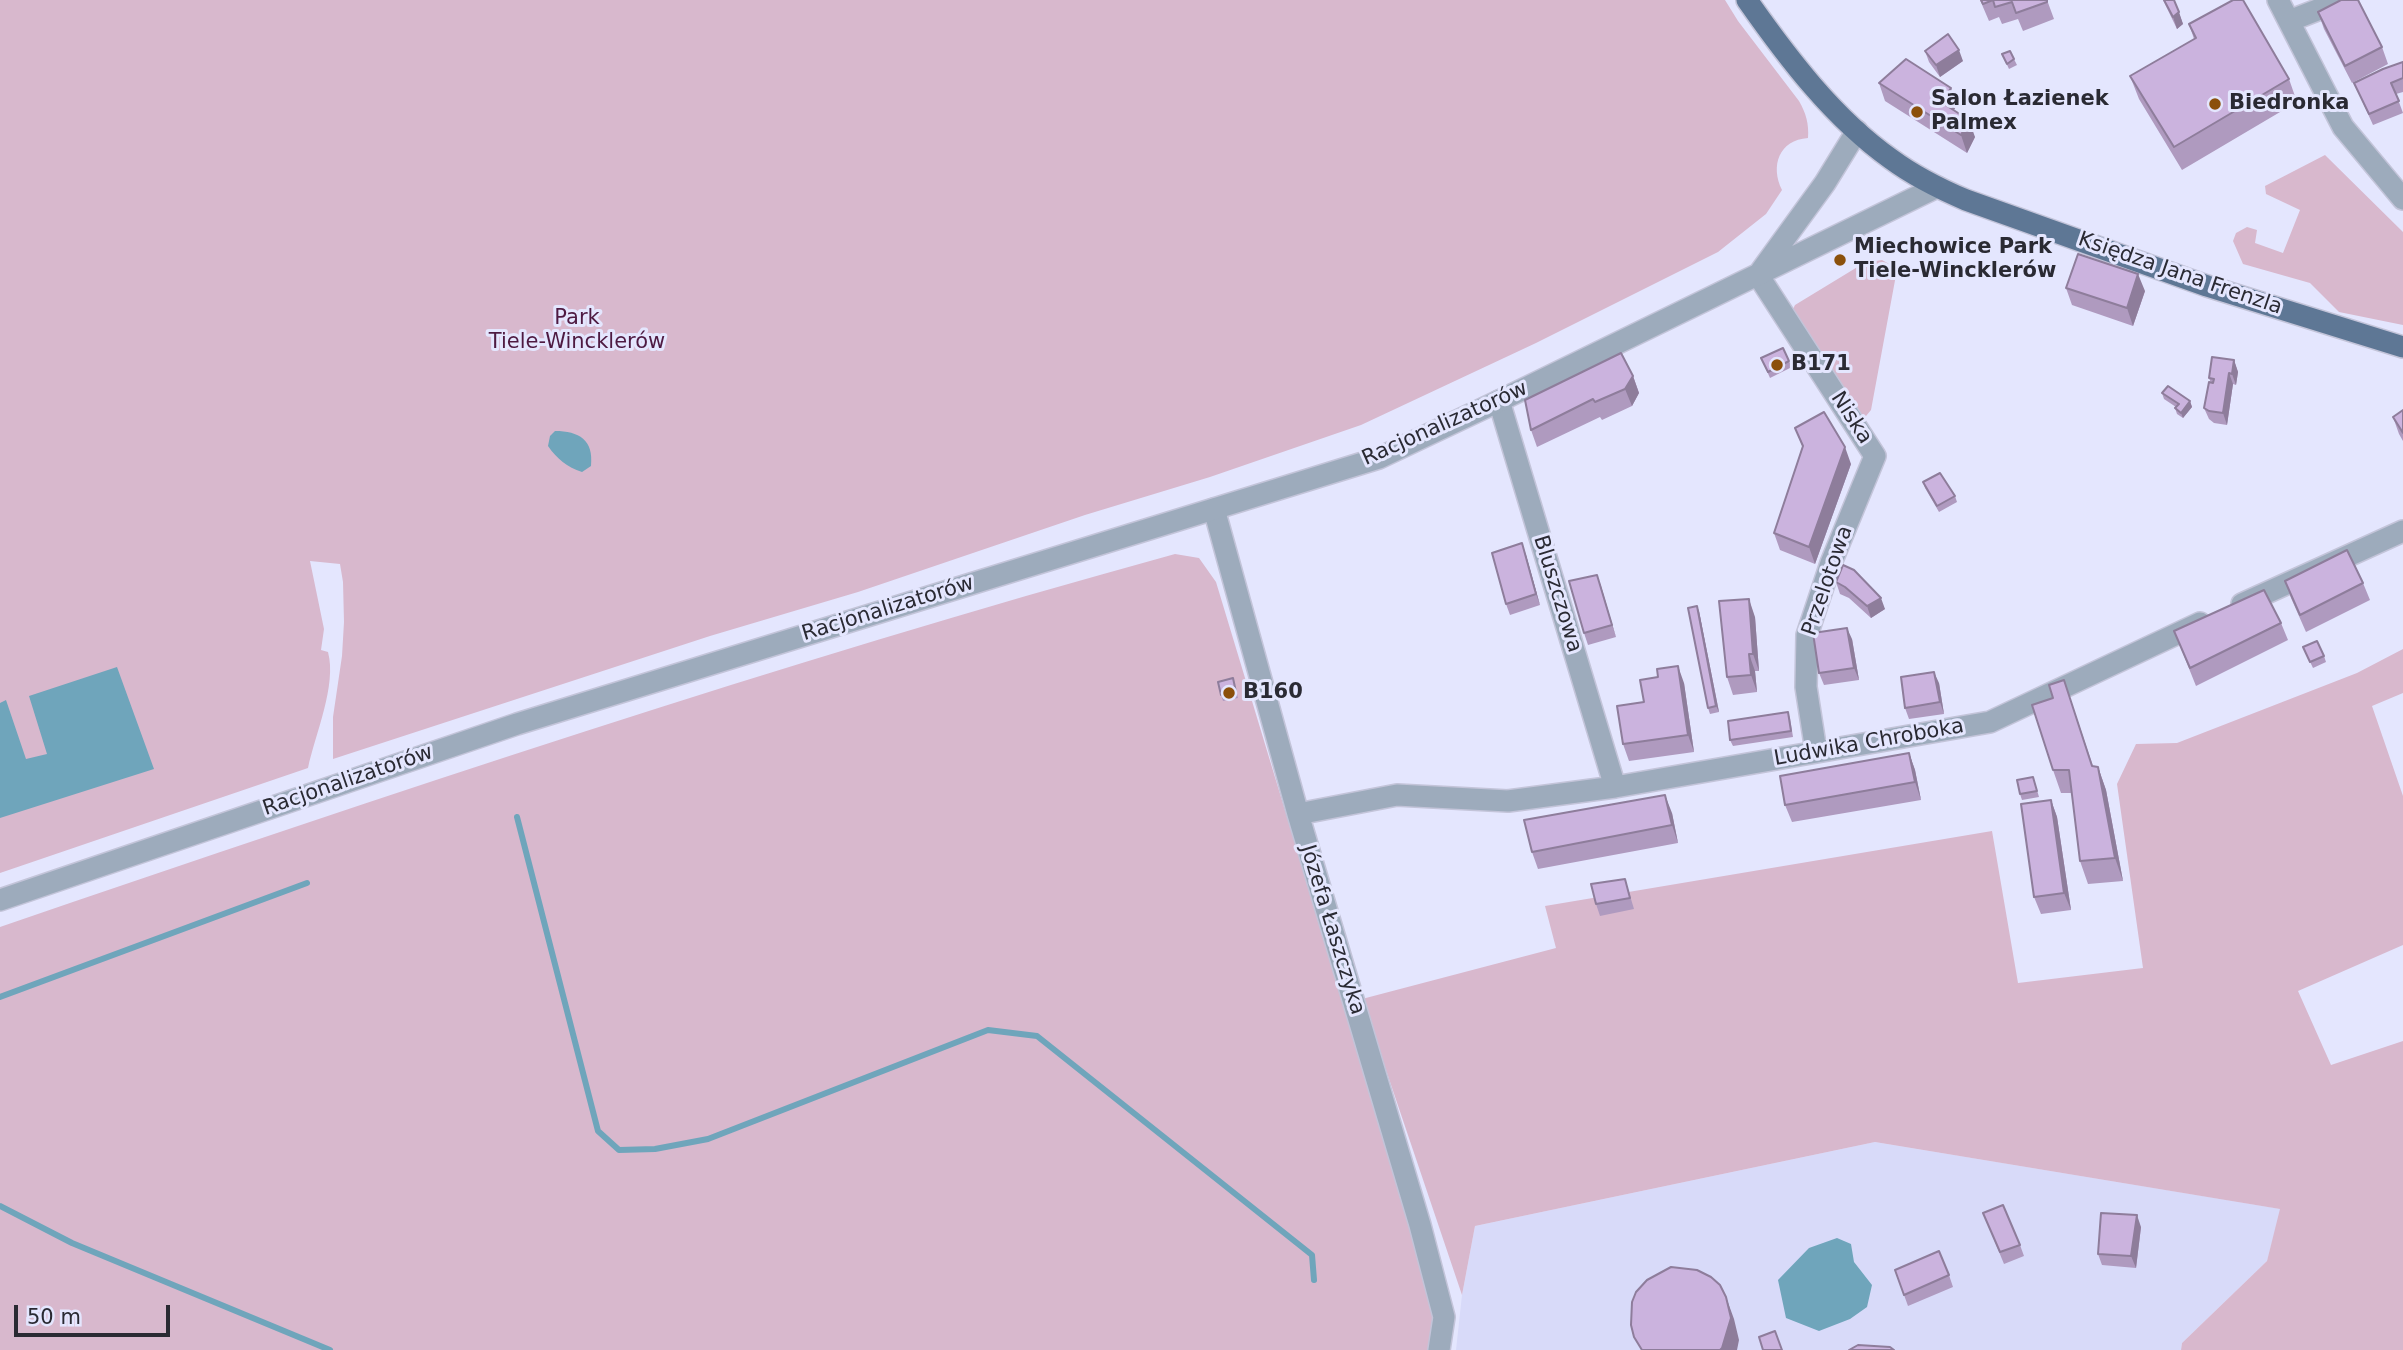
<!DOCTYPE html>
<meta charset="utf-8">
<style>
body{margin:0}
#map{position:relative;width:2403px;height:1350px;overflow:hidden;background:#e4e6fe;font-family:"DejaVu Sans",sans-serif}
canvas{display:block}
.scale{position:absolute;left:14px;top:1305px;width:156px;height:32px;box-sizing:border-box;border:4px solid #2a2a33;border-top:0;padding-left:9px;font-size:21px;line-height:24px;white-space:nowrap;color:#2a2a33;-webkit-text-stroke:5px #e4e6fe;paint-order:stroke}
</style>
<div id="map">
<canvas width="2403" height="1350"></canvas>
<div class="scale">50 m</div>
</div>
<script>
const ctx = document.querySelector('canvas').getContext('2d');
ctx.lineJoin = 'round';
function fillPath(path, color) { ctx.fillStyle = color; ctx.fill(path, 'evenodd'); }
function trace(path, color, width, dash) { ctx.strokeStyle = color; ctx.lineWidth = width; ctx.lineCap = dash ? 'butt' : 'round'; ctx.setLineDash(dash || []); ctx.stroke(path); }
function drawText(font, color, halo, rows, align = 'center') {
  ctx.font = font + ' "DejaVu Sans",sans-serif'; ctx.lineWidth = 6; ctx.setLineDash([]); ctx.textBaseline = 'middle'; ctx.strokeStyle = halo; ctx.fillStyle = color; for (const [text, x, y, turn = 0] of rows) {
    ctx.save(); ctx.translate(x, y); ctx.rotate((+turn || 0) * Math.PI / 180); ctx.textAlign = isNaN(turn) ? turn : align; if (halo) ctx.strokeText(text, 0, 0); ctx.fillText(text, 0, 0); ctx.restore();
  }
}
fillPath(new Path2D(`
 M1875,1142L2281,1209L2267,1261L2182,1343L2181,1350H1456L1462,1295L1475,1226Z`), '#d8daf9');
fillPath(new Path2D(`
 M0,0H1725L1738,21L1799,101C1806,113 1809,124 1808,138C1779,140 1770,166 1782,190L1766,214L1718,252L1536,343L1361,425L1210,477L1085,515L858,592L710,636L333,759V717L342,656L344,622L343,582L340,564L310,561L324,629L321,650L328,652C337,685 315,735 308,768L0,873Z
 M2325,155L2403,232V325L2339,312L2310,283L2243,264L2233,241L2236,233L2247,227L2257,230L2255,243L2283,253L2300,210L2266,194L2265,186Z
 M1882,260L1891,265L1896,275L1871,410L1866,416L1861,417L1793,309L1795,305L1864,263Z
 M1175,554L1199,558L1216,582L1433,1300L1436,1321L1430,1350H0V927C389,794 779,663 1175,554Z
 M2403,649V693L2372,706L2403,796V945L2298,991L2331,1065L2403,1041V1350H2181L2182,1343L2267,1261L2280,1209L1875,1142L1475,1226L1462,1295L1362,999L1556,948L1545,906L1992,831L2018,983L2143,968L2117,784L2136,744L2177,743L2357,673Z`), '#d8b8cd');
fillPath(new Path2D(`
 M555,431C579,431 594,440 591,466L582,472C567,467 557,459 548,446L550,436Z
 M117,667L154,769L0,818V703L6,700L26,759L47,754L29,696Z
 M1837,1238L1851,1244L1854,1262L1872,1285L1867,1307L1850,1319L1819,1331L1786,1318L1778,1280L1809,1248Z`), '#6fa5bb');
trace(new Path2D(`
 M517,817L598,1131L619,1150L655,1149L708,1139L988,1030L1037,1036L1312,1255L1314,1280
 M0,997L307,883
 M0,1206L72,1243L330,1350`), '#6fa5bb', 6);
const minor = new Path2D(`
 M2278,0L2343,127L2403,199
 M2289,21L2343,0
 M1758,275L1875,456L1831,563L1807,635L1806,687L1816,751
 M1499,401L1615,787
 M1214,509L1298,814L1420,1225L1444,1317L1439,1350
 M2242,604L2403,531
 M1298,814L1397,795L1508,801L1615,787L1990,722L2200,623`);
const tertiary = new Path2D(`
 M1761,271L1825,183L1857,131
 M0,900L517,724L1379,458L1499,401L1937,187`);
const primary = new Path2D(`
 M1747,0C1787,57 1833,118 1891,159C1914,176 1940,189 1966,200L2207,286L2403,347`);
trace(minor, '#c3c4d9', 24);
trace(tertiary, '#c3c4d9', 24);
trace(primary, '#c3c4d9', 24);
trace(minor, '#9dabbc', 21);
trace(tertiary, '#9dabbc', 21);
trace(primary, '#5e7795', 21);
fillPath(new Path2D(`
 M1980,0H2047L2054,19L2023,31L2018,19L2002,24L1999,17L1989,21Z
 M2163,0H2174L2183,24L2177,29Z
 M2318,12L2382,47L2388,64L2352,83L2324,29Z
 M2189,24L2289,79L2297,102L2182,170L2139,99L2130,76L2194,39Z
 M1925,51L1963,61L1940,77L1929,62Z
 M2002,54L2014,59L2017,65L2009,69Z
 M2403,62V92L2396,94L2403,113L2373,125L2354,83Z
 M1879,83L1957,105L1954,110L1975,137L1967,153L1885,101Z
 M2066,288L2145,291L2133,326L2072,305Z
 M1761,358L1789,361L1792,367L1770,378Z
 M2234,360L2238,372L2236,385L2233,384L2227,425L2214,423L2209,419L2204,408L2211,383L2209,378Z
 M1633,376L1639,393L1632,406L1602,420L1600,417L1537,447L1531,430Z
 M2162,393L2190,401L2192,407L2183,418L2177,414L2175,408L2176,407L2164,399Z
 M2403,410V441L2399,434L2393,417Z
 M1795,428L1851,464L1815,564L1780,550L1774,533L1803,448Z
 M1923,482L1955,496L1957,502L1939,512L1925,488Z
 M1526,555L1540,605L1510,615L1506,604Z
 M1843,565L1885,609L1871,618L1849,598L1840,594L1836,582Z
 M1597,575L1616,637L1588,645L1584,633Z
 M2285,581L2363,583L2370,600L2306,632L2291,598Z
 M1699,611L1719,712L1710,714L1708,708Z
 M1755,617L1759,671H1755L1757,692L1733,695L1727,677Z
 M2281,623L2288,640L2196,686L2174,631Z
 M1852,639L1859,680L1824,685L1819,673Z
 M2303,647L2324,656L2326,662L2313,668Z
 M1233,678L1238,698L1223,701L1221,695Z
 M2064,680L2093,766L2098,767L2106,790L2123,881L2088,884L2080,861L2072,793H2061L2053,770V698Z
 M1684,683L1694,752L1629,761L1623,744L1644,702Z
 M1939,683L1944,714L1909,719L1905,708Z
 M1788,712L1790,718L1793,737L1733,746L1730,740Z
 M1909,753L1915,770L1921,800L1792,822L1785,805Z
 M2035,783L2039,797L2022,800L2020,794Z
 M2051,800L2057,817L2071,910L2041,914L2034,897Z
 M1672,813L1678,843L1538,869L1532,852Z
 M1625,879L1634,909L1600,916L1596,904Z
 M1983,1213L2020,1245L2024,1256L2004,1264Z
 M2141,1227L2136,1268L2102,1265L2098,1254Z
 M1895,1270L1949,1275L1953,1287L1908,1306Z`), '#af9abf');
fillPath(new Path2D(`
 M2179,12L2183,24L2177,29L2173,17Z
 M1959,50L1963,61L1940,77L1936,65Z
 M1951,88L1957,105L1948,119L1941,102Z
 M1969,120L1975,137L1967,153L1961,135Z
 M2138,274L2145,291L2133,326L2127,308Z
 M2234,360L2238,372L2236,385L2232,374Z
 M2229,373L2233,384L2227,425L2223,413Z
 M1633,376L1639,393L1632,406L1625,389Z
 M2190,401L2192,407L2183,418L2181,413Z
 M1845,447L1851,464L1815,564L1809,547Z
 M1522,543L1526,555L1540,605L1536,594Z
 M1597,575L1601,586L1616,637L1612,625Z
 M1881,598L1885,609L1871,618L1867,606Z
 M1749,599L1755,617L1759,671L1753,654Z
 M1697,606L1699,611L1719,712L1716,706Z
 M1847,628L1852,639L1859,680L1854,668Z
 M1749,654L1755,671L1757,692L1751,675Z
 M1678,666L1684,683L1694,752L1688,735Z
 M1934,672L1939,683L1944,714L1940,702Z
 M1909,753L1915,770L1921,800L1915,782Z
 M2098,767L2106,790L2123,881L2115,858Z
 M1665,795L1672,813L1678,843L1672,825Z
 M2051,800L2057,817L2071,910L2064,893Z
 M2137,1215L2141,1227L2136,1268L2131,1256Z
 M1726,1297L1734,1319L1739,1340L1737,1350H1720Z`), '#8e7d9b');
const building = new Path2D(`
 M1981,0H2047V2L2016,13L2012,2L1995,7L1993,0L1983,4Z
 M2164,0H2174L2179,12L2173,17Z
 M2233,0H2243L2289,79L2174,147L2130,76L2196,38L2189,24Z
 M2341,0H2358L2382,47L2345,66L2318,12Z
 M1948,34L1959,50L1936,65L1925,51Z
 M2010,51L2014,59L2007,64L2002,54Z
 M1906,59L1951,88L1941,102L1969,120L1961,135L1879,83Z
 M2403,62V78L2391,83L2399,101L2369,114L2354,83L2383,69Z
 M2078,254L2138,274L2127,308L2066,288Z
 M1783,348L1789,361L1768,372L1761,358Z
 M1621,353L1633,376L1625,389L1595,402L1593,399L1531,430L1525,400Z
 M2212,357L2234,360L2232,374L2229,373L2223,413L2209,411L2204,408L2209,382L2213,383L2214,379L2209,378Z
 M2168,386L2190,401L2181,413L2175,408L2179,404L2162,393Z
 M2403,410V433L2393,417Z
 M1824,412L1845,447L1809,547L1774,533L1803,446L1795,428Z
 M1940,473L1955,496L1937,506L1923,482Z
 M1522,543L1536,594L1506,604L1492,553Z
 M2347,550L2363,583L2300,615L2285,581Z
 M1843,565L1854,570L1881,598L1867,606L1845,587L1836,582Z
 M1597,575L1612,625L1584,633L1569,581Z
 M2264,590L2281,623L2190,668L2174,631Z
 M1749,599L1753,654H1749L1751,675L1727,677L1719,601Z
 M1697,606L1716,706L1708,708L1688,608Z
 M1847,628L1854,668L1819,673L1813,633Z
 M2317,641L2324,656L2310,662L2303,647Z
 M1678,666L1688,735L1623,744L1617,706L1644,702L1640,680L1658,677L1657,669Z
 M1934,672L1940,702L1905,708L1901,677Z
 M1233,678L1236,692L1221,695L1218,682Z
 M2064,680L2092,766L2098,767L2115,858L2080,861L2069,770H2053L2032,705L2053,698L2049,685Z
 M1788,712L1791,731L1730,740L1728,721Z
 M1909,753L1915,782L1785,805L1780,776Z
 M2033,777L2037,791L2020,794L2017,780Z
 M1665,795L1672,825L1532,852L1524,820Z
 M2051,800L2064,893L2034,897L2021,804Z
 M1625,879L1630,898L1596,904L1591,884Z
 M2003,1205L2020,1245L2000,1252L1983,1213Z
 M2101,1213L2137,1215L2131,1256L2098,1254Z
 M1939,1251L1949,1275L1904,1295L1895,1270Z
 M1671,1267L1697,1270L1711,1277L1720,1285L1726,1297L1731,1318L1722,1348L1720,1350H1642L1634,1337L1631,1325L1632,1302L1636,1292L1647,1280Z
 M1775,1331L1782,1350H1763L1759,1337Z
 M1858,1345L1890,1347L1894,1350H1849Z`);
fillPath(building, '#cbb3de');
trace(building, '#8e7d9b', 2);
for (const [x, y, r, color] of [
 [2215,104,7,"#8b500b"],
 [1917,112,7,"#8b500b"],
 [1840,260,7,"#8b500b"],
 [1777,365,7,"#8b500b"],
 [1229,693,7,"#8b500b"]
]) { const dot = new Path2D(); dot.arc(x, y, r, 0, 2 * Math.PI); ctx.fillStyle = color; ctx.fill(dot); trace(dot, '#e4e6fe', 2.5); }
drawText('bold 21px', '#2a2a33', '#e4e6fe', [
 ["Salon Łazienek",1931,100],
 ["Palmex",1931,124],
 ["Biedronka",2229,104],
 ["Miechowice Park",1854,248],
 ["Tiele-Wincklerów",1854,272],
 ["B171",1791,365],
 ["B160",1243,693]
], 'left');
drawText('21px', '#2a2a33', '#e4e6fe', [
 ["Księdza Jana Frenzla",2180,274,19],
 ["Niska",1851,418,57],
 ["Racjonalizatorów",1445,424,-24],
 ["Przelotowa",1828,581,-71],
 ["Bluszczowa",1557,594,73],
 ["Racjonalizatorów",888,609,-17],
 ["Ludwika Chroboka",1869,743,-10],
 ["Racjonalizatorów",348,781,-19],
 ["Józefa Łaszczyka",1332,930,73]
]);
drawText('21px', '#4e1a42', '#e4e6fe', [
 ["Park",577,319],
 ["Tiele-Wincklerów",577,343]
]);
</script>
